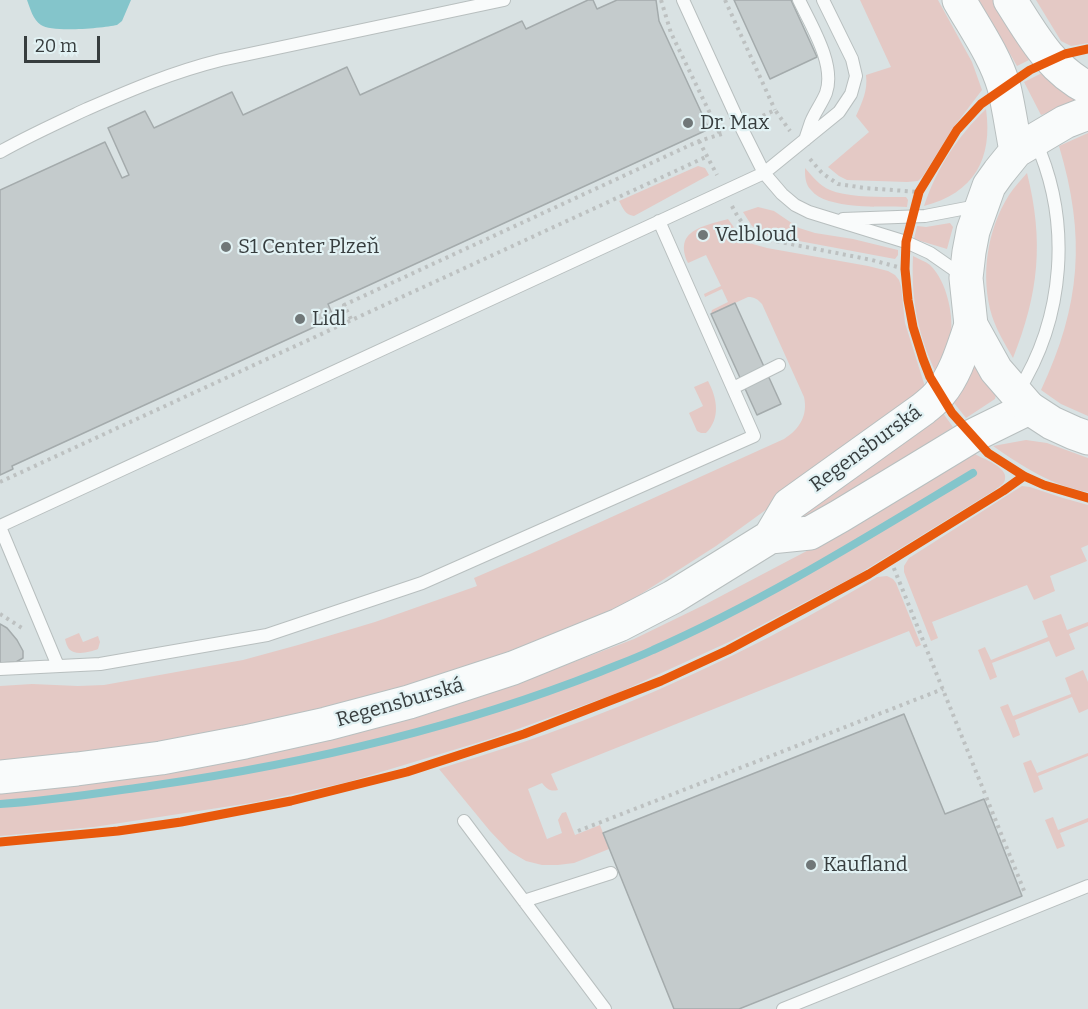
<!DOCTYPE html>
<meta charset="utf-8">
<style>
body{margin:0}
#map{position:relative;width:1088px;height:1009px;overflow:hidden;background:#d9e2e3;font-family:Bitter,serif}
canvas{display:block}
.scale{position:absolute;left:24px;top:36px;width:76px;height:27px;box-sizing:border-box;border:3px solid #373d3e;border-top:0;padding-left:8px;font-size:18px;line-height:21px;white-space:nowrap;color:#373d3e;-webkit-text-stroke:4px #e2f2f4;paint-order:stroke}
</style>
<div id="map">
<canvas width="1088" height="1009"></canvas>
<div class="scale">20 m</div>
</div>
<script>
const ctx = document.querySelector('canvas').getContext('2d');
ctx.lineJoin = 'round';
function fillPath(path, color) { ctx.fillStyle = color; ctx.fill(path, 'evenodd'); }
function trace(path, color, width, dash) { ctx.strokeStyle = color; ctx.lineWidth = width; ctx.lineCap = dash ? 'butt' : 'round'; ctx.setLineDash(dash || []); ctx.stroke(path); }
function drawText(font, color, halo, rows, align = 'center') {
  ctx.font = font + ' Bitter,serif'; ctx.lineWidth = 4.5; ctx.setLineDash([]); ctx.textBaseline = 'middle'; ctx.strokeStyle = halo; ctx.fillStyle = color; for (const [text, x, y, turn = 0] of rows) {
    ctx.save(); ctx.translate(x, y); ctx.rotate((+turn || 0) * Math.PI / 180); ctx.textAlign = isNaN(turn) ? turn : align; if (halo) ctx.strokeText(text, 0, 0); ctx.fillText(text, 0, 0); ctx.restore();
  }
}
fillPath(new Path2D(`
 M860,0H938L972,62L982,90L953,128L923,176L918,181L907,182L847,180L839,176L828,167L869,132L856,116C862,102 868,91 866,75L891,67Z
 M979,0H999L1035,57L1017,66Z
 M1036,0H1088V43L1071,46L1061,41Z
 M1046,71L1088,99L1041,115L1024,82Z
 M986,109C993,159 974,193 924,206C937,168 957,137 986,109Z
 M1088,133V416L1061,404L1041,390C1081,305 1086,236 1059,146Z
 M698,166L705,168L709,175L634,216C625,215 623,208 619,201Z
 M805,168C812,176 820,186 830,190C849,198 885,197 906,197L908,200L907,207C883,206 826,210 811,190C805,184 805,176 805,168Z
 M1027,173C1044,241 1039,293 1013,358C1005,344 997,331 992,316C980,276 987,230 1009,195C1014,187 1021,180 1027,173Z
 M758,207L774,211L799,228L815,233L853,239L898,250V255L895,259L767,235L752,226L743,212Z
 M728,219L738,233L749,243L767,248L868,266L888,271L895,275L899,280L901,286L905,323L927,393L716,546L641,594L603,616L553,636L413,685L325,709L211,735L134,747L0,762V686L32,684L78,686L104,685L243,660L298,645L375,622L477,586L474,578L532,553L784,439C800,429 808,415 804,397L762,304C757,299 755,297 748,297L711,314L712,310L728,302L722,289L705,297L704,294L721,286L706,255L688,263C673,230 704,226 728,219Z
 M950,223L953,227L947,249L914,239L917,226L926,227Z
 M913,256C918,259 925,261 930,265C947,281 955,318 950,341C948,353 942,365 938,377C918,336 911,301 913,256Z
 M971,349L996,395L995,399L966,418L950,398Z
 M708,381C717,398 721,418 706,433H701L697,431L689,413L703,406L694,387Z
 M940,409L953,427L875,477L790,530L784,521Z
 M1026,440L1047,443L1088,458V492C1052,486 1022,466 993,446Z
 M975,454C983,459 1008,467 1005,479C1005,484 998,487 995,490L857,575L731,641L620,692L493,738L348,782L257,802L94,827L0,836V805H20L62,801L265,770L415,735L514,706L618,667L718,621L845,552L975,473L973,471C867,534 761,600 649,650C515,710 371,750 226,773C161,784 96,792 30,801L0,803V792L232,761L309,745L402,720L521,682L634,639L704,605L841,533Z
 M1022,486L1030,487L1063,498L1088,505V545L1081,548L1087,561L1050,576L1055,591L1034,600L1027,585L932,622L938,638L931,641L904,572V566L909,558Z
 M887,576L893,579L896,583L921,645L916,647L909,631L551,774L558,790C550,792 547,789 542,783L528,789L547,839L562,833L558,820L562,813L566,812L575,835L600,825L609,849L574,863L558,865H542L526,861L509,851L490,831L439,769C487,754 535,739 582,721C684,682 783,633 877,577Z
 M1061,614L1067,630L1088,622V626L1069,634L1075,649L1056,657L1049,641L992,663L997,677L990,680L978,650L985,647L991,660L1048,637L1042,621Z
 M79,633L83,642L98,636L100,642L98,649C91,652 75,656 69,649C67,646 66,643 65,639Z
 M1083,670L1088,682V709L1079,713L1072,697L1015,720L1020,735L1013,738L1000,707L1008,704L1013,716L1071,694L1065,678Z
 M1088,753V756L1038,776L1043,789L1034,793L1023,763L1031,760L1037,773Z
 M1053,817L1058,830L1088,818V822L1060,833L1065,846L1057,849L1045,820Z`), '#e4c9c5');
fillPath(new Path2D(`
 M27,0H131L122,21L117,25C103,28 52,33 41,25C33,20 30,8 27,0Z`), '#84c5cb');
trace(new Path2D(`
 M0,804C50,801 100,793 150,786C304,764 455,729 600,672C617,665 636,658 653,650C764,601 868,536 973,473`), '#84c5cb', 8);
const building = new Path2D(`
 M588,0H593L597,9L617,0H656L659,21L709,129L328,304L334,318L12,466L13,469L0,475V190L105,142L122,178L129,175L108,128L145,111L154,128L232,92L243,115L347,67L360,95L522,21L526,29Z
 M734,0H791L817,57L770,79Z
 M735,303L781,404L757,415L711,314Z
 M0,624L7,628L17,640L23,651V658L16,662L0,663Z
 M904,714L945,814L984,799L1022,896L739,1009H674L603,833Z`);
fillPath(building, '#c4cbcc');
trace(building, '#a4abac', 1.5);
const lane = new Path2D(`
 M683,0L741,127L764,173L782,194L795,205L809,212L906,242L930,253L963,276
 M799,0C811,25 836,65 826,93C822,103 815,112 811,122C809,128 807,134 805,140
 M0,152C28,136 57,123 87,109C133,89 173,72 221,60L504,0
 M843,219L925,216L977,206
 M733,388L779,365
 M1017,393C1065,318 1072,221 1035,140
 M0,526L764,173L839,112L851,94L856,76L852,59L823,0
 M0,527L58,666
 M0,669L100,664L267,635L422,583L754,436L659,221
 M464,821L605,1009
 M524,901L611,873
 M783,1009L1088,886`);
const secondary = new Path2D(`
 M770,537L789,505L923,409C929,404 936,399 940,393C956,374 963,348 971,325
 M0,777L77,769L161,758L245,742L326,724L409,702L513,668L619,625L673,597L770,537L810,533L840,516L972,436L1029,408`);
const primary = new Path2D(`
 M959,0C975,28 995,56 1004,87C1009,108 1012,130 1016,151
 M1010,0C1032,34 1050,69 1088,88
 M1088,113L1065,122L1016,151L999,172L989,186L973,231L969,252L966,278L971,325L996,370L1029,408L1052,423L1074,433L1088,438`);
trace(lane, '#b8bfbf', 14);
trace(secondary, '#b8bfbf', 35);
trace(primary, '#b8bfbf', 35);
trace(new Path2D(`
 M661,0L671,33L720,134
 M725,0L775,110
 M756,119L775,110L790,131
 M699,141L717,175
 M810,159L822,173L838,184L865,188L919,192
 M732,206C739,220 746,229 760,238L872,260L905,269
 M351,319L344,305L699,141L725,133
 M0,482L708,156
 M891,561L1025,893
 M0,614L22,628
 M578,831L943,689`), '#bdc1c1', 4, [3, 4.5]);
trace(lane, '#f9fbfb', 12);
trace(secondary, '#f9fbfb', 33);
trace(primary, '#f9fbfb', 33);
trace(new Path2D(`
 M1088,49L1065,54L1030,70L981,104L957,130L919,192L906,242L905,269L908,300L913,327L923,359L930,377L952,413L988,453L1024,476L1044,485L1088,498
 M0,842L118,831L181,822L291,801L407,772L524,734L661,681L728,650L869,574L1003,491L1024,476`), '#e8590c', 9);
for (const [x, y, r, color] of [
 [688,123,6,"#707778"],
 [703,235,6,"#707778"],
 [226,247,6,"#707778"],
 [300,319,6,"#707778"],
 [811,865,6,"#707778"]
]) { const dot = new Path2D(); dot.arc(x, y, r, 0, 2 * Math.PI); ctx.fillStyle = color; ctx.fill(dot); trace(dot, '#e2f2f4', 2); }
drawText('20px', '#373d3e', '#e2f2f4', [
 ["Dr. Max",700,123],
 ["Velbloud",715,235],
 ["S1 Center Plzeň",238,247],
 ["Lidl",312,319],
 ["Kaufland",823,865]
], 'left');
drawText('20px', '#373d3e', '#e2f2f4', [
 ["Regensburská",866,449,-36],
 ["Regensburská",400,703,-16]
]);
</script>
